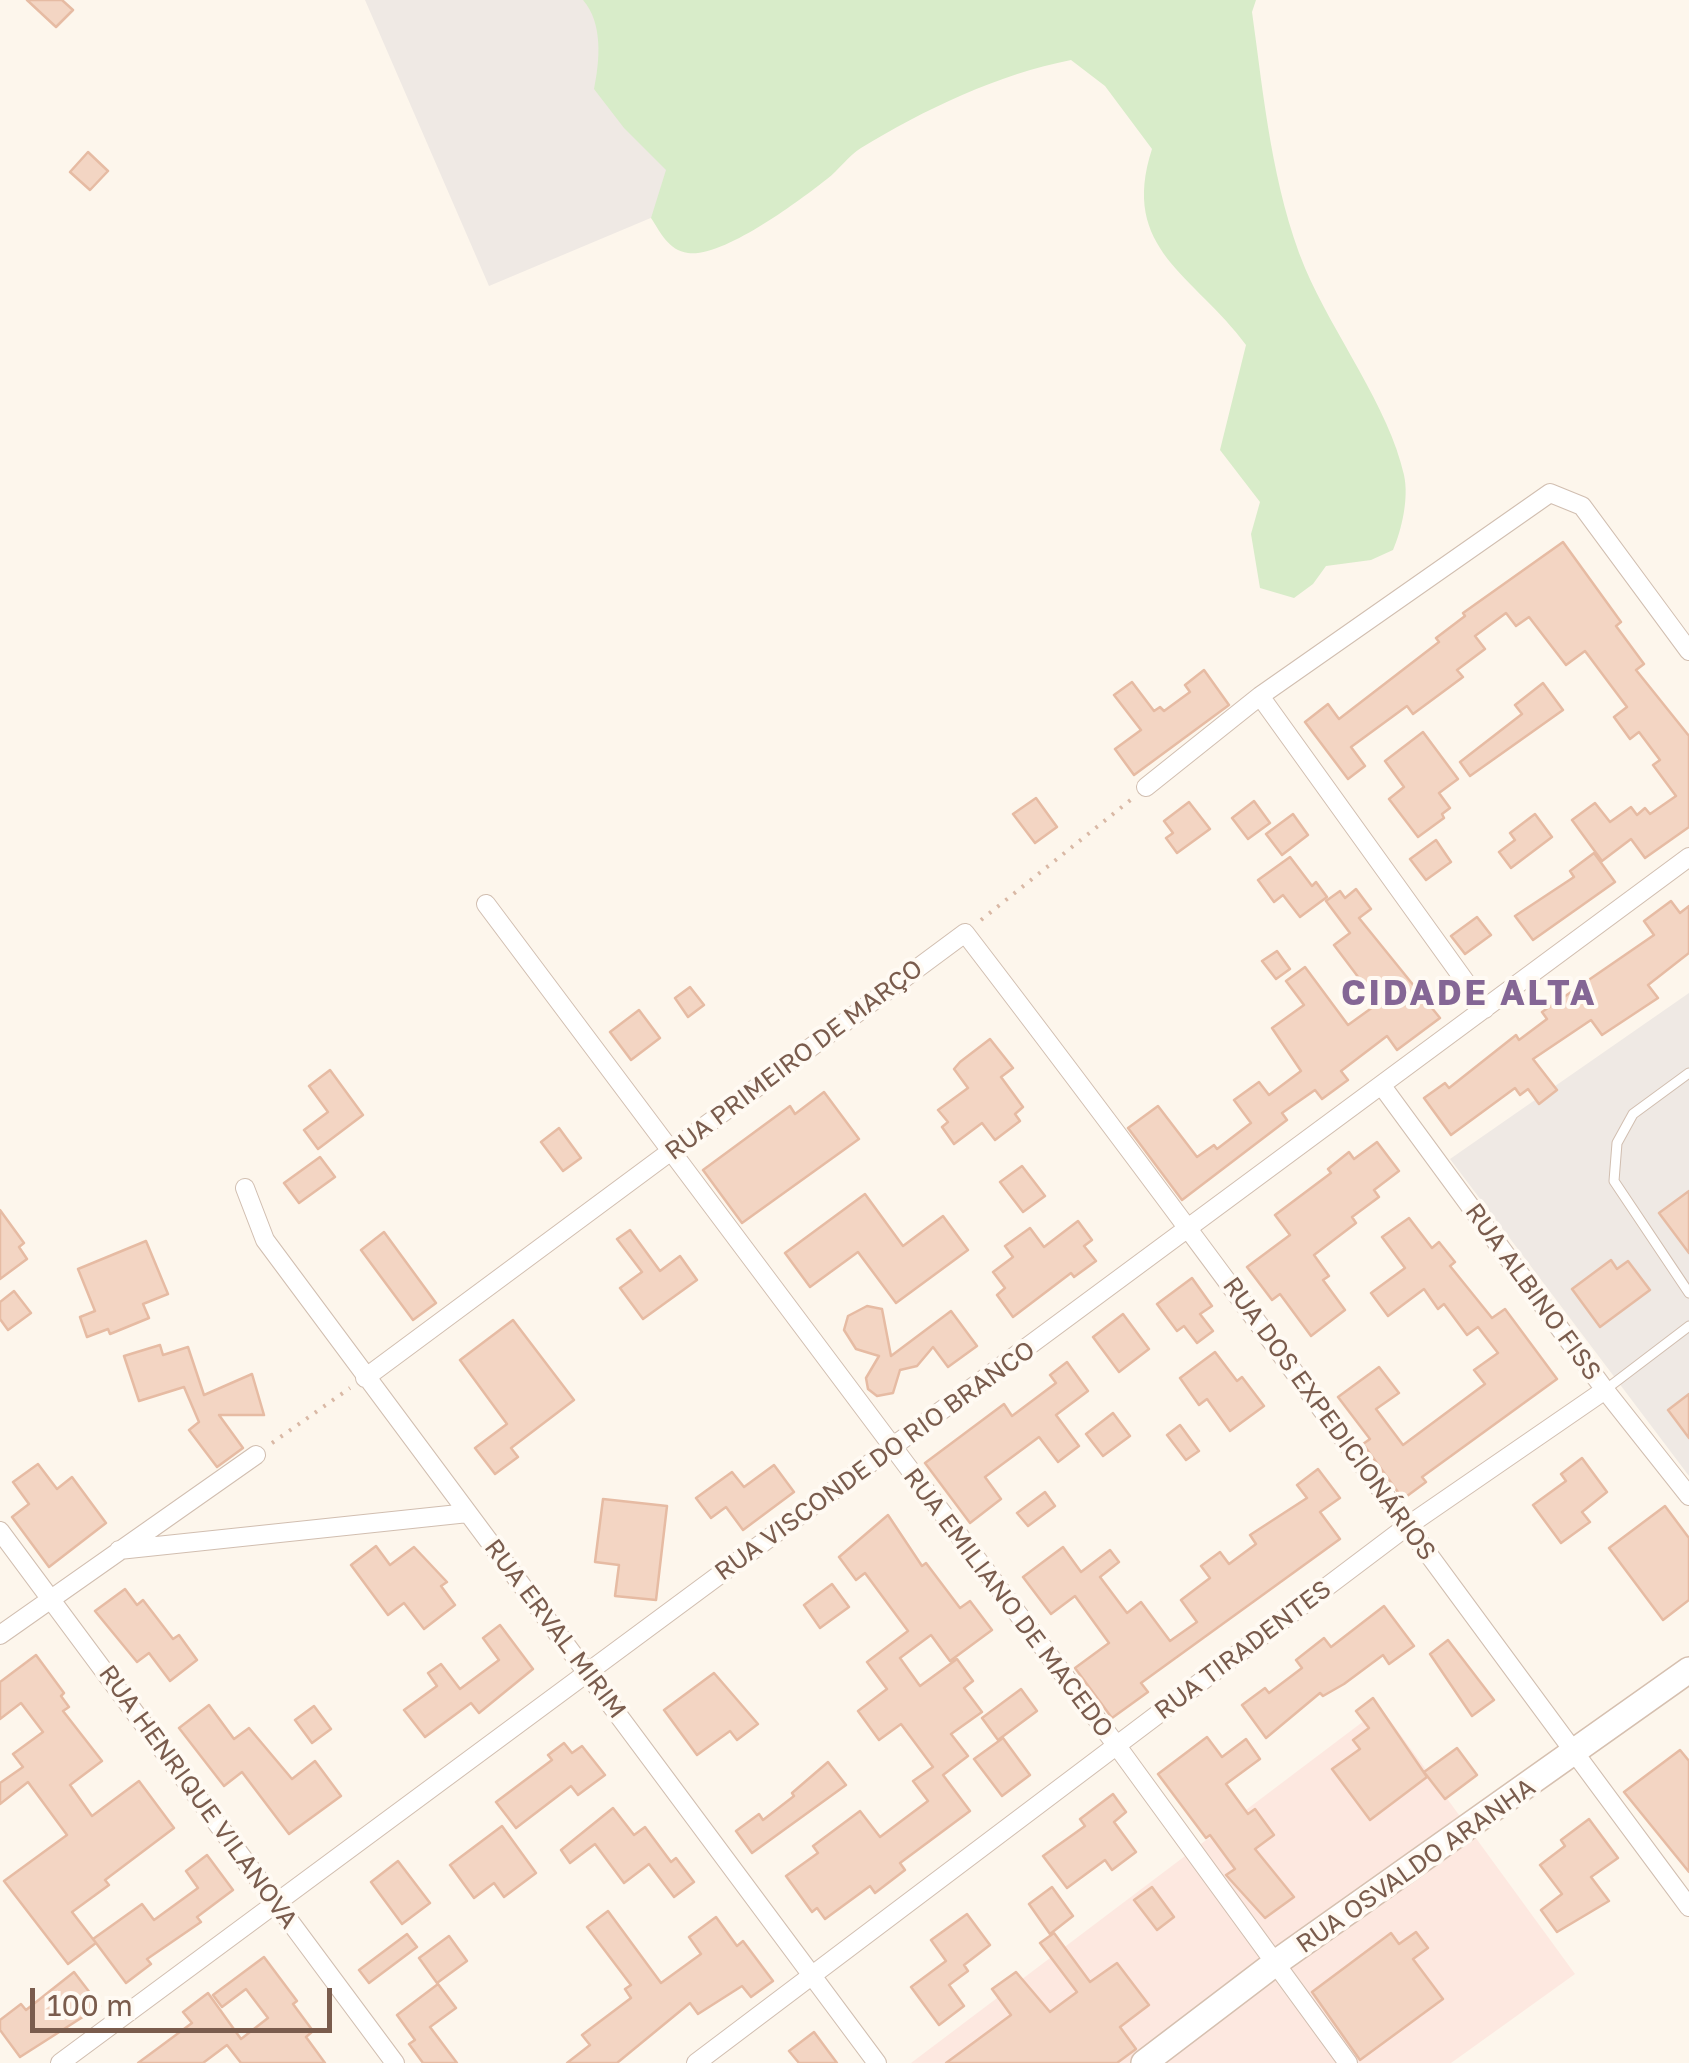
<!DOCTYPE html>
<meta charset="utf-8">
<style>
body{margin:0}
#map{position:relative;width:1689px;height:2063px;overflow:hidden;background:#fdf6ec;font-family:"Golos Text",sans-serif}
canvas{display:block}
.scale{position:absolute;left:30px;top:1988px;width:302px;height:45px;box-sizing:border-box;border:5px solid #7a5c4d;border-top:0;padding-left:12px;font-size:30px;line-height:35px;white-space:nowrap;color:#7a5c4d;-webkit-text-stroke:8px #fffaf3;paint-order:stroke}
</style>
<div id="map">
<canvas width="1689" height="2063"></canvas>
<div class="scale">100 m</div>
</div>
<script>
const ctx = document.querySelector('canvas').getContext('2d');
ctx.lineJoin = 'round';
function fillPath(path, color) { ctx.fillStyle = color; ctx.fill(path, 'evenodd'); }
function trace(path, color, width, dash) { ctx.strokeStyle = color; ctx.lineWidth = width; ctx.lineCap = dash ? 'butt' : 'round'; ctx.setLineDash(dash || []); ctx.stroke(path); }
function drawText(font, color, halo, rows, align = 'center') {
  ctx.font = font + ' "Golos Text",sans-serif'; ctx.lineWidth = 8; ctx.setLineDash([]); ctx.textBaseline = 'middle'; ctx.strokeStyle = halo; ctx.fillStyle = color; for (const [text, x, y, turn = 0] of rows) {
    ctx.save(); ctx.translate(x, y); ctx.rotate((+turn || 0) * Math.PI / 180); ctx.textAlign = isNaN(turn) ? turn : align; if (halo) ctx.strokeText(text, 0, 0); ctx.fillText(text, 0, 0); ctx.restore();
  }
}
fillPath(new Path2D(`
 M1381,1708L1575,1974L1451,2063H911Z`), '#fde8e0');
fillPath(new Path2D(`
 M365,0H1169L489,286Z
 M1689,993V1476L1450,1159Z`), '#efe9e4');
fillPath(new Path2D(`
 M583,0H1256L1252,12C1264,98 1272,187 1305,268C1333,334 1389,407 1404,475C1409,498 1402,529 1393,550L1371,560L1326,566L1313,584L1294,598L1260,588L1251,534L1260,502L1220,450L1246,345C1195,275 1119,250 1152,149L1105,86L1071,60C999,74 923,110 861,148C848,156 839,170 827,179C799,201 723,258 688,253C668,250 661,233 651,218L666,170L624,128L594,89C600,60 603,23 583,0Z`), '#d8ecc9');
const building = new Path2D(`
 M27,0H62L73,10L56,27Z
 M88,152L108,171L90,190L70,172Z
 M1563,542L1621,622L1616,626L1644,664L1636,670L1689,736V827L1645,858L1631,839L1602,861L1572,820L1595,803L1610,822L1631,807L1637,815L1645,808L1650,814L1676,796L1653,765L1660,760L1639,732L1630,739L1614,717L1627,707L1585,651L1566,665L1529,617L1516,626L1506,613L1475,636L1485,649L1457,670L1463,677L1413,714L1407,706L1351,747L1365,766L1348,779L1305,722L1328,704L1339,719L1439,642L1436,638L1465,616L1463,613Z
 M1204,670L1229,705L1134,775L1115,749L1141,730L1114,695L1132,682L1154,711L1160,707L1164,711L1190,692L1185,685Z
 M1543,683L1563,710L1470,776L1460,762L1522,714L1515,705Z
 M1423,732L1458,779L1439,793L1450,808L1442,814L1444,818L1418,837L1389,799L1404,787L1385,761Z
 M1036,798L1057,827L1035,843L1013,814Z
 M1254,801L1270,823L1248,839L1232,818Z
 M1189,802L1210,829L1177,853L1166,838L1173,833L1164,821Z
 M1293,814L1308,835L1282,855L1266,834Z
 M1535,814L1552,837L1511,868L1499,852L1515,840L1510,833Z
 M1436,840L1451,862L1426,880L1410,859Z
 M1594,853L1615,882L1533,940L1515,916L1574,877L1570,871Z
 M1290,857L1312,886L1316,882L1327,897L1300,917L1283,895L1274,902L1258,880Z
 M1356,889L1371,909L1359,918L1440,1018L1397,1050L1387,1036L1341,1071L1348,1080L1322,1099L1315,1090L1282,1113L1287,1120L1182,1200L1128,1128L1158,1106L1197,1157L1214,1145L1217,1149L1251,1123L1234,1100L1259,1082L1269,1095L1301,1071L1272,1028L1304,1005L1286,981L1305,967L1348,1025L1373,1007L1366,998L1371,994L1334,945L1350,933L1326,901L1340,891L1345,898Z
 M1671,901L1680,913L1689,906V953L1648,985L1658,998L1602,1035L1591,1020L1533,1059L1557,1090L1539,1104L1528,1089L1520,1095L1515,1088L1451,1135L1424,1098L1445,1083L1449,1088L1516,1035L1519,1040L1547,1019L1542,1012L1654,935L1644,921Z
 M1477,917L1491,935L1465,954L1451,936Z
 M1277,951L1290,969L1276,979L1262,961Z
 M690,987L704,1005L688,1017L675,998Z
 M639,1010L660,1038L631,1060L610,1032Z
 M990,1039L1013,1068L1001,1077L1023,1107L1015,1114L1020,1121L995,1140L982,1123L954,1144L942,1127L948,1122L938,1110L968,1088L954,1069L960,1062Z
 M330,1070L363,1115L318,1149L304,1130L328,1112L309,1086Z
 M824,1092L859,1139L742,1223L703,1170L790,1106L795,1114Z
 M559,1128L581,1158L563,1171L541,1142Z
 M1377,1142L1399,1171L1374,1190L1379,1197L1352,1217L1356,1223L1314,1255L1329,1276L1323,1280L1345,1310L1311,1336L1280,1294L1272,1300L1247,1267L1290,1235L1275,1215L1331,1173L1328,1169L1349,1152L1354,1159Z
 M320,1157L335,1177L299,1203L284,1183Z
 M1022,1166L1045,1196L1023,1212L1000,1182Z
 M1689,1191V1253L1659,1213Z
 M865,1194L903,1246L943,1216L968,1250L896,1303L858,1252L810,1287L785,1253Z
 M0,1210L24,1243L19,1247L27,1259L0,1279Z
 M1409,1218L1432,1248L1439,1242L1455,1262L1450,1266L1492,1318L1505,1309L1557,1379L1422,1477L1426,1482L1403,1499L1363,1444L1370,1439L1338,1397L1379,1367L1399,1393L1376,1409L1403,1445L1485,1384L1474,1370L1498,1353L1478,1327L1467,1335L1444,1304L1438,1309L1424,1289L1388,1316L1371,1293L1405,1268L1382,1237Z
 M1078,1221L1092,1240L1084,1246L1096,1261L1074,1277L1071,1273L1013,1317L997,1295L1005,1288L993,1272L1013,1257L1005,1246L1030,1228L1044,1247Z
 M630,1230L660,1271L680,1256L697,1280L643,1319L620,1288L642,1272L617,1239Z
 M384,1232L436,1303L413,1320L361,1250Z
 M146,1241L168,1294L143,1304L149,1318L110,1334L108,1329L87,1337L80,1317L95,1311L78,1269Z
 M1611,1260L1617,1269L1628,1261L1650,1290L1600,1327L1572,1289Z
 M1192,1278L1212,1306L1200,1314L1213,1331L1197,1343L1184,1326L1177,1331L1157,1304Z
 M14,1291L31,1313L8,1330L0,1319V1302Z
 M867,1306L882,1309L891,1356L951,1311L977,1346L948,1367L933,1347L917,1366L900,1370L893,1393L877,1396L868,1389L866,1378L879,1356L856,1349L844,1330L848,1316Z
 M1123,1314L1149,1349L1119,1372L1093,1337Z
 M513,1320L574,1400L511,1448L518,1457L495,1474L475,1448L507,1424L460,1360Z
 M160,1345L163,1355L188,1347L204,1395L252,1374L264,1415H219L243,1448L217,1467L189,1430L199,1422L184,1387L139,1401L124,1356Z
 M1215,1352L1237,1381L1242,1377L1264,1406L1230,1431L1207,1399L1199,1405L1180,1378Z
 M1067,1362L1088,1391L1056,1415L1079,1446L1058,1462L1039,1437L985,1477L1001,1499L970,1523L925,1463L1004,1404L1012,1416L1056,1383L1050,1375Z
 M1689,1394V1438L1668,1410Z
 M1113,1413L1130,1436L1103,1456L1086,1434Z
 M1180,1425L1199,1451L1186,1460L1167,1435Z
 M1582,1458L1607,1492L1582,1512L1590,1522L1561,1543L1533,1505L1566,1481L1561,1474Z
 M38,1464L57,1489L72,1477L106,1523L49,1567L12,1517L29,1504L13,1482Z
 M774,1465L794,1492L743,1530L726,1507L711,1518L696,1498L732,1472L744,1487Z
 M1318,1469L1340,1498L1320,1512L1340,1539L1141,1683L1148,1692L1112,1718L1075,1668L1109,1643L1075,1596L1051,1614L1023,1577L1063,1547L1081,1572L1110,1550L1119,1562L1100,1577L1127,1613L1141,1602L1170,1641L1197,1622L1181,1600L1210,1578L1201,1566L1220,1552L1229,1564L1256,1544L1250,1535L1307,1498L1297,1485Z
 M1045,1492L1055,1506L1028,1526L1017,1513Z
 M603,1499L667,1506L656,1600L615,1596L619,1565L595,1562Z
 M1665,1506L1689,1538V1600L1663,1620L1609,1548Z
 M888,1515L922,1566L926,1563L960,1608L970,1601L992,1630L950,1661L931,1635L900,1658L920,1686L957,1659L973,1681L964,1688L982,1712L951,1734L968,1756L943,1775L970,1811L900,1863L905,1870L875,1893L870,1886L825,1919L817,1908L812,1912L786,1876L818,1853L813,1846L860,1811L880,1837L928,1801L913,1781L933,1767L901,1724L879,1740L858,1711L887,1689L867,1662L908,1631L865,1573L856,1580L839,1557Z
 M376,1546L390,1565L414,1547L447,1582L441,1586L455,1605L424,1629L404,1603L388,1615L351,1565Z
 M832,1584L849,1607L820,1628L804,1605Z
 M125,1589L137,1605L143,1600L173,1639L179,1635L197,1660L170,1681L149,1653L137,1662L95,1611Z
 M1384,1606L1414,1646L1389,1664L1383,1655L1344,1684L1323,1696L1320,1693L1266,1738L1242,1705L1265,1688L1269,1693L1302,1668L1296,1660L1324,1638L1331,1647Z
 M500,1625L533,1669L479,1713L471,1703L425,1737L404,1710L437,1686L428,1673L441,1664L460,1689L499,1660L483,1638Z
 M1448,1640L1494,1700L1472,1716L1430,1654Z
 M36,1655L64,1693L61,1696L69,1707L63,1711L102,1761L70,1785L92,1816L139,1781L174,1828L105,1880L109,1885L72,1912L96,1943L68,1964L4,1881L67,1835L28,1782L0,1804V1783L23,1767L13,1754L43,1732L21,1703L0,1719V1682Z
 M714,1673L758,1724L737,1740L730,1731L697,1755L664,1710Z
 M1021,1689L1037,1711L998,1740L982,1718Z
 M1373,1698L1427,1777L1370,1820L1332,1769L1360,1749L1353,1740L1369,1728L1356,1711Z
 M209,1705L234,1739L249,1728L292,1779L315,1761L341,1796L289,1834L242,1772L224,1786L179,1728Z
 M314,1706L331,1729L312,1743L295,1720Z
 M1207,1737L1222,1757L1246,1739L1260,1759L1226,1784L1248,1814L1255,1809L1274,1835L1255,1849L1294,1897L1265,1918L1226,1875L1235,1869L1210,1835L1206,1838L1158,1774Z
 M1003,1738L1030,1775L1002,1796L974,1759Z
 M564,1743L572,1753L582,1746L605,1775L578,1795L571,1786L516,1828L496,1802L552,1760L548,1755Z
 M1457,1748L1477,1775L1445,1799L1424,1772Z
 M1680,1750L1689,1761V1872L1624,1792Z
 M828,1762L846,1785L752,1853L736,1831L759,1814L763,1820L794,1796L792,1793Z
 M1113,1794L1126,1812L1114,1822L1136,1852L1112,1870L1105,1860L1067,1888L1043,1856L1085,1826L1080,1819Z
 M613,1808L634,1835L645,1827L671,1862L676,1858L694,1882L674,1897L649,1864L624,1883L595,1844L570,1863L561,1850Z
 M1589,1819L1618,1858L1591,1877L1609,1901L1557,1932L1541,1910L1562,1894L1540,1865L1565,1846L1561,1840Z
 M502,1826L536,1873L504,1897L494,1883L474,1898L450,1865Z
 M207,1855L233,1890L197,1917L201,1922L147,1959L151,1964L126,1983L93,1939L142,1904L154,1920L198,1888L186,1871Z
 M398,1861L430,1903L402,1924L371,1882Z
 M1052,1887L1073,1916L1050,1934L1029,1904Z
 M1152,1887L1174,1917L1157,1930L1134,1900Z
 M608,1911L661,1983L701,1954L689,1937L716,1917L737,1946L743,1941L773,1981L751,1997L742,1986L698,2014L690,2003L617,2063H567L590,2045L582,2035L631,1998L625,1989L631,1985L587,1927Z
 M967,1914L990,1945L964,1965L968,1971L949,1985L964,2006L939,2025L911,1987L946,1961L931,1940Z
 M1416,1932L1428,1948L1413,1959L1443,1999L1360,2060L1312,1992L1391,1933L1399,1944Z
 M1054,1933L1090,1982L1117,1963L1149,2005L1120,2027L1136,2049L1117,2063H946L1011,2015L992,1989L1016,1972L1050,2012L1077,1992L1040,1943Z
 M407,1934L417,1947L369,1983L359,1970Z
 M449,1936L467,1961L437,1983L419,1958Z
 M264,1957L297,2001L293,2004L313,2031L306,2037L325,2063H241L227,2045L203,2063H138L192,2023L183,2012L208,1993L241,2039L268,2018L246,1989L222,2007L213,1995Z
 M74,1972L100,2006L20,2057L0,2030V2020L21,2004L26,2010Z
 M438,1984L456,2008L430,2027L457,2063H423L409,2044L415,2040L397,2015Z
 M814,2032L837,2063H799L789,2051Z`);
fillPath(building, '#f3d5c3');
trace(building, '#e6bba3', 2.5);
const lane = new Path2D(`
 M1689,1073L1633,1114L1617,1143L1614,1181L1689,1293
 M1605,1390L1689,1326`);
const street = new Path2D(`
 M1260,696L1485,1009
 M1146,787L1260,696L1550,493L1582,506L1689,651
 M486,904L1117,1746L1348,2063
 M1382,1086L1605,1390L1689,1496
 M245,1188L265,1240L877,2063
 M365,1378L965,933C1211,1254 1447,1582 1689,1907
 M0,1531L395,2063
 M119,1550L468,1513
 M0,1635L256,1455
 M60,2063L1689,857
 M696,2063L1406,1527L1605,1390`);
const secondary = new Path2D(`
 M1144,2063L1274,1964L1689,1670`);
trace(lane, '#d1beb0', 11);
trace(street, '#d1beb0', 20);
trace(secondary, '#d6c0b0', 28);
trace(new Path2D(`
 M981,920L1133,798
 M272,1443L350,1388`), '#d9b8a5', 4, [2.5, 8]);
trace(lane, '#fff', 9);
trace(street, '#fff', 18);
trace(secondary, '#fff', 25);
drawText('25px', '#7a5c4d', '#fffaf3', [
 ["RUA PRIMEIRO DE MARÇO",794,1060,-37],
 ["RUA ALBINO FISS",1533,1292,54],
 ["RUA DOS EXPEDICIONÁRIOS",1329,1419,54],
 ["RUA VISCONDE DO RIO BRANCO",875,1461,-36],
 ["RUA EMILIANO DE MACEDO",1008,1603,53],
 ["RUA ERVAL MIRIM",555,1629,53],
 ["RUA TIRADENTES",1243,1650,-37],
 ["RUA HENRIQUE VILANOVA",198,1797,54],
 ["RUA OSVALDO ARANHA",1416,1866,-35]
]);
ctx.letterSpacing = '2.5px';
drawText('bold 35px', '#846695', '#fffaf3', [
 ["CIDADE ALTA",1469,994]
]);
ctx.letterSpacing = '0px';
</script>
